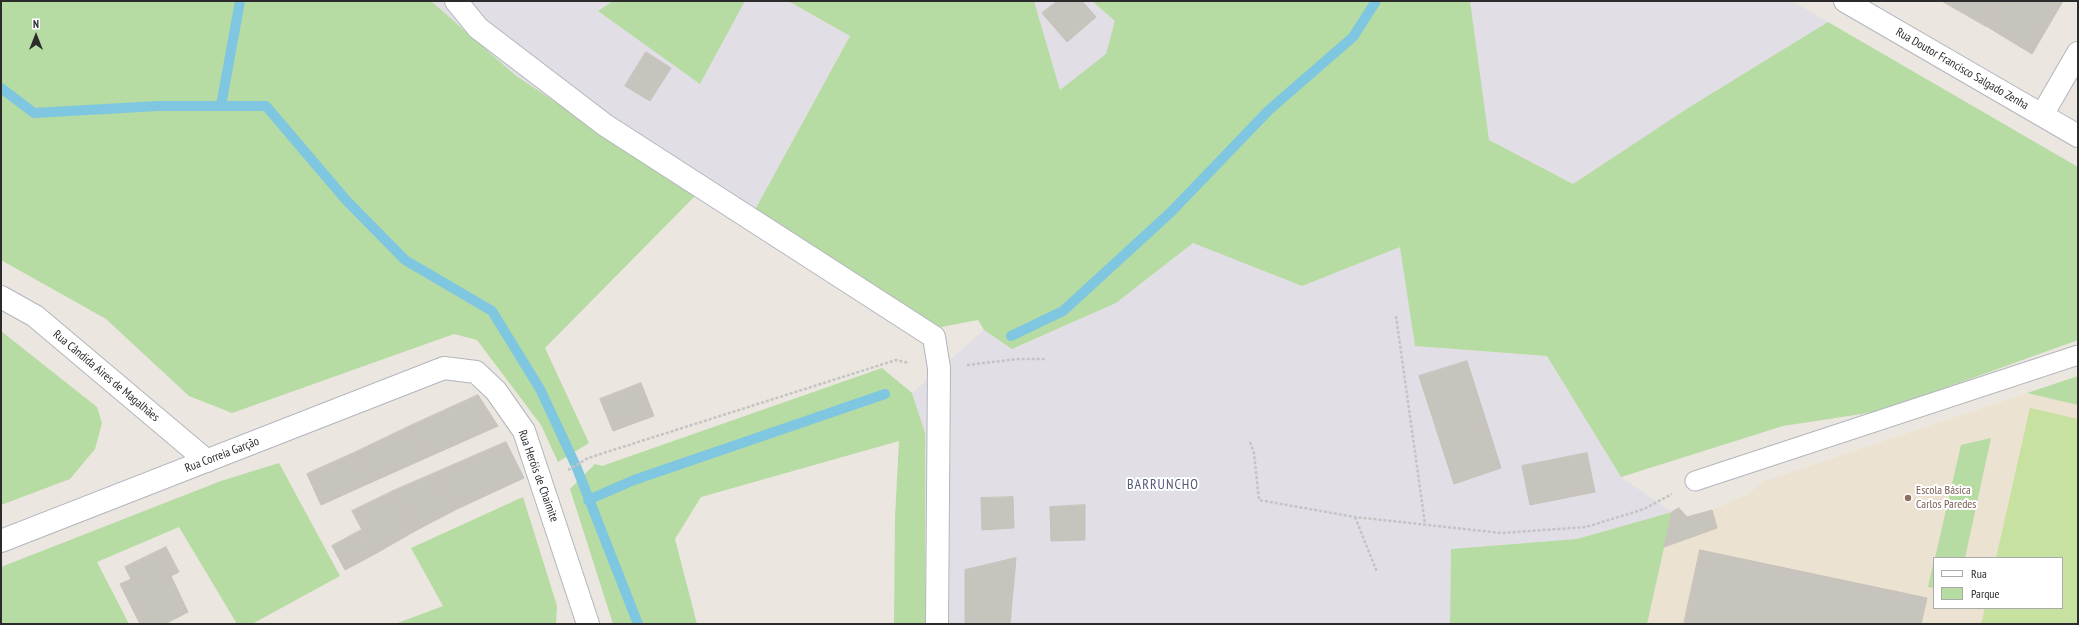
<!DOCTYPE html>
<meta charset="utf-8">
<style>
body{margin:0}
#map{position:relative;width:2079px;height:625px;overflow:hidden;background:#ebe6df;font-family:"PT Sans Narrow",sans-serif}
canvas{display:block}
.frame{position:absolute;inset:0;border:2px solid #2b2b2b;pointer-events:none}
.legend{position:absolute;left:1933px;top:557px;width:130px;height:52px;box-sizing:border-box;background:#fff;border:1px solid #aaa;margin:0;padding:5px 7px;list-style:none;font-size:12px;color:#2b2b2b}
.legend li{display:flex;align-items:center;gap:8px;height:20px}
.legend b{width:20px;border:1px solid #aaa}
.north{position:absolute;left:16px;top:16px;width:40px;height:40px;-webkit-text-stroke:3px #fff;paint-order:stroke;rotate:0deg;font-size:11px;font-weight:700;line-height:16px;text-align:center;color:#2b2b2b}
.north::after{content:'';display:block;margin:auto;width:14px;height:18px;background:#2b2b2b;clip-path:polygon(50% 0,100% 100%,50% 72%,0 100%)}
</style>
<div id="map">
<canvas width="2079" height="625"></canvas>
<div class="frame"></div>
<ul class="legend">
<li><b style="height:5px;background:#fff"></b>Rua</li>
<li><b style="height:11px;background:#b6dba3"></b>Parque</li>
</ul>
<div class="north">N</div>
</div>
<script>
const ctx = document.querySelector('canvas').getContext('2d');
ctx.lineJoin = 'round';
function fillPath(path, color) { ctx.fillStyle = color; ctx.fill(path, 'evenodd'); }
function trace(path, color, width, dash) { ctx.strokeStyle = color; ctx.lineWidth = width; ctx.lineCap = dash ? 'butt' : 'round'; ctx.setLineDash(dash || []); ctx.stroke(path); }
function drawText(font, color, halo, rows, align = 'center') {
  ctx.font = font + ' "PT Sans Narrow",sans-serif'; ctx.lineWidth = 4; ctx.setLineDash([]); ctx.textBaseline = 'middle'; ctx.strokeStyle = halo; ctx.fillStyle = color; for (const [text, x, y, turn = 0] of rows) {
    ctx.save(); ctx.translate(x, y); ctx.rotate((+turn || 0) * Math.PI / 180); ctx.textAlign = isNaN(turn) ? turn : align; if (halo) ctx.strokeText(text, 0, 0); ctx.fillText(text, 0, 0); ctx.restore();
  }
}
fillPath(new Path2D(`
 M431,1H621L700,84L745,1H788L850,36L745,228L515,75Z
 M1034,1H1092L1116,21L1106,55L1060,91Z
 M1470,1H1792L1828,22L1688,108L1573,184L1488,140Z
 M1193,243L1302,286L1401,246L1415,346L1547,356L1621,477L1672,512L1577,539L1451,549L1450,624H925V433L912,393L984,330L1013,349L1116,303Z`), '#e1dfe5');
fillPath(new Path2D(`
 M2078,376V624H1647L1672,512L1679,508L1687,517L1712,510L1750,493L1762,482ZM1934,558H2062V608H1934Z`), '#ebe2d1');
fillPath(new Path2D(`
 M1,1H431L515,75L695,196L545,348L589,443L558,462L541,425L477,340L454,334L232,413L189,396L106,319L1,260Z
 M613,1H745L700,84L598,11Z
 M788,1H1034L1060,90L1106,54L1115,21L1092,1H1470L1489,140L1573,184L1688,108L1828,22L2078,167V340L1881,411L1783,426L1621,477L1547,356L1415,346L1400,247L1302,286L1193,243L1116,303L1012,349L984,330L978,320L910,333L745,228L850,36Z
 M1,331L97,407L102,423L95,449L70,479L1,505Z
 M882,368L912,393L925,433V624H894L895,517L899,441L701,497L675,539L697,624H613L570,489L595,464L602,466Z
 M2078,376V405L2027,393Z
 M1991,438L1965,558H1935L1961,445Z
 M279,463L340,576L252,624H237L179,527L97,562L129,624H1V567L221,481Z
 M523,497L557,606L556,624H395L443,606L411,548Z
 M1672,512L1647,624H1450L1451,549L1577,539Z
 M1934,560V588L1928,587Z`), '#b6dba3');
fillPath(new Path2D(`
 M2030,408L2078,419V624H1981L1985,608H2062V558H1996Z`), '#c6e1a0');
trace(new Path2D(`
 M1,88L34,113L158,106H266L346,200L405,260L492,311L540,389L576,466L638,624
 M221,106L240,1
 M1011,336L1063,311L1171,212L1269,110L1353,37L1376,1
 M588,500L634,480L885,394`), '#7fc7e0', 10);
const building = new Path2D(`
 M1058,1H1082L1096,17L1067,42L1042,13Z
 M1942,1H2001L1986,26Z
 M2001,1H2063L2032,54L1986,26Z
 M646,52L671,68L650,101L625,86Z
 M1467,361L1501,468L1454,484L1419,376Z
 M641,383L654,416L613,431L600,399Z
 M478,395L498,426L426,458L410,426Z
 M410,426L426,458L372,482L358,451Z
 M506,442L524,478L457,509L437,472Z
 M358,451L372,482L321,505L307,474Z
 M1587,453L1595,492L1530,505L1522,466Z
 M437,472L457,509L415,531L393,491Z
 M393,491L415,531L375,554L352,511Z
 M1013,497L1014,528L982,530L981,498Z
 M1085,505V540L1051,541L1050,507Z
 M1679,508L1687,517L1712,510L1717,528L1664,547L1672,512Z
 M361,530L375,554L345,570L332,546Z
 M166,547L179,572L171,576L188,612L165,624H140L120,584L131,579L125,567Z
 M1700,550L1927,598L1921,624H1684Z
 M1016,558L1010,624H965V570Z`);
fillPath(building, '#c7c4be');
trace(building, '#c7c2b9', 1);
const lane = new Path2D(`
 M1695,481L2078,355`);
const street = new Path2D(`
 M456,1L478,28L605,125L934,337L939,368L937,624
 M1845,1L2078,136
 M2042,115L2078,53
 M1,297L35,316L207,461
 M1,541L444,368L476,372L496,391L524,431L588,624`);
trace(lane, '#b3b5bd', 21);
trace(street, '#b3b5bd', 24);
trace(new Path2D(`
 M1396,316L1425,524
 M967,365L1018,359H1045
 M1250,442L1254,453L1259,500L1355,517L1501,533L1586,527L1644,509L1672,494
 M568,470L588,458L896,360L909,363
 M1355,517L1377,572`), '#c4c4c4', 2.5, [3, 2]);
trace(lane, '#fff', 19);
trace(street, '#fff', 22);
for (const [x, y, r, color] of [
 [1908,498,4,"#8d6e63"]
]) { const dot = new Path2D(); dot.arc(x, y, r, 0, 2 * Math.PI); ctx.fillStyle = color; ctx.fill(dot); trace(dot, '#fff', 1.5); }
drawText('12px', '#2b2b2b', '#fff', [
 ["Rua Doutor Francisco Salgado Zenha",1962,69,30],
 ["Rua Cândida Aires de Magalhães",106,376,40],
 ["Rua Correia Garção",222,455,-21],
 ["Rua Heróis de Chaimite",538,476,70]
]);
drawText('12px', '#785e54', '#fff', [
 ["Escola Básica",1916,491],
 ["Carlos Paredes",1916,505]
], 'left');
ctx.letterSpacing = '1px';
drawText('14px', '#515877', '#fff', [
 ["BARRUNCHO",1163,485]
]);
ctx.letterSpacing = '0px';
</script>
